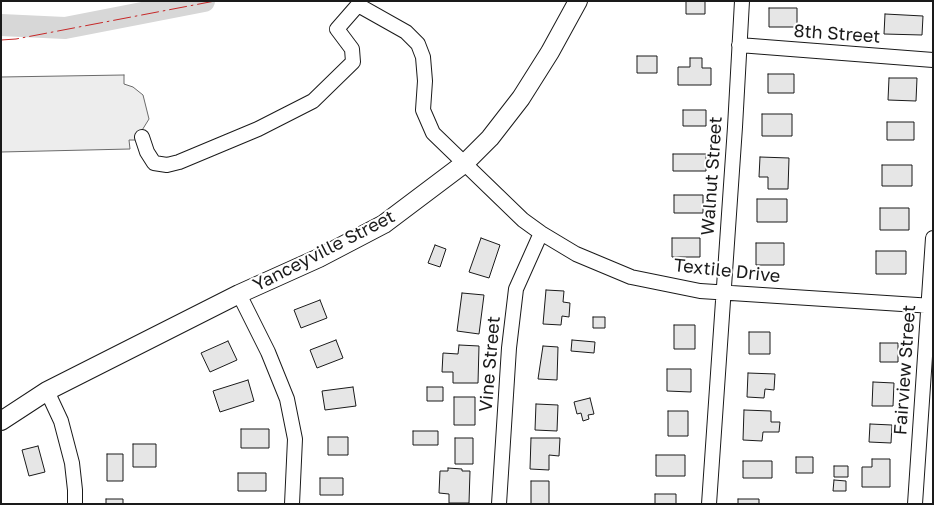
<!DOCTYPE html>
<html>
<head>
<meta charset="utf-8">
<style>
	body { margin:0 }
	#map { position:relative; width:934px; height:505px; overflow:hidden; background:#fff; font-family:"Golos Text",sans-serif }
	canvas { display:block }
	.frame { position:absolute; inset:0; border:2px solid #1a1a1a; pointer-events:none }
</style>
</head>
<body>
<div id="map">
<canvas width="934" height="505"></canvas>
<div class="frame"></div>
</div>
<script>
const g = document.querySelector('canvas').getContext('2d');
g.lineJoin = 'round';
function fill(path, color) {
  g.fillStyle = color;
  g.fill(path, 'evenodd');
}
function shape(rows) {
  const path = new Path2D();
  for (const r of rows) {
    path.moveTo(r[0], r[1]);
    for (let i = 2; i < r.length; i += 2) path.lineTo(r[i], r[i + 1]);
  }
  return path;
}
function strokePath(path, color, width, dash) {
  g.strokeStyle = color;
  g.lineWidth = width;
  g.lineCap = dash ? 'butt' : 'round';
  g.setLineDash(dash || []);
  g.stroke(path);
}
function write(font, color, halo, rows, align = 'center') {
  g.font = font + ' "Golos Text",sans-serif';
  g.lineWidth = 4;
  g.setLineDash([]);
  g.textBaseline = 'middle';
  g.strokeStyle = halo;
  g.fillStyle = color;
  for (const [text, x, y, turn = 0] of rows) {
    g.save();
    g.translate(x, y);
    g.rotate((+turn || 0) * Math.PI / 180);
    g.textAlign = isNaN(turn) ? turn : align;
    if (halo) g.strokeText(text, 0, 0);
    g.fillText(text, 0, 0);
    g.restore();
  }
}
const built = shape([
	[124,75,124,84,133,87,143,95,149,119,136,140,129,140,130,149,1,152,1,77,124,75]
]);
fill(built, '#ededed');
strokePath(built, '#6a6a6a', 1);
strokePath(shape([
	[1,25,65,28,204,1]
]), '#d7d7d7', 22);
const building = shape([
	[686,1,705,1,705,14,686,14,686,1],
	[769,8,797,8,797,27,769,27,769,8],
	[885,14,923,16,922,35,884,34,885,14],
	[637,56,657,56,657,73,637,73,637,56],
	[690,58,702,58,702,68,711,68,711,85,678,85,678,67,690,67,690,58],
	[768,74,794,74,794,93,768,93,768,74],
	[889,78,917,78,916,101,888,100,889,78],
	[683,110,706,110,706,126,683,126,683,110],
	[762,114,792,114,792,136,762,136,762,114],
	[887,122,914,122,914,140,887,140,887,122],
	[673,154,706,154,706,171,673,171,673,154],
	[760,157,789,158,788,189,768,189,768,177,759,177,760,157],
	[882,165,912,165,912,186,882,186,882,165],
	[674,195,703,195,703,213,674,213,674,195],
	[757,199,787,199,787,222,757,222,757,199],
	[880,208,909,208,909,230,880,230,880,208],
	[481,238,500,245,489,278,469,272,481,238],
	[672,238,700,238,700,257,672,257,672,238],
	[756,243,784,243,784,265,756,265,756,243],
	[435,245,446,249,440,267,428,263,435,245],
	[876,251,906,251,906,274,876,274,876,251],
	[546,290,564,291,563,302,570,303,569,317,562,316,561,325,543,324,546,290],
	[462,293,484,295,479,334,457,331,462,293],
	[320,300,327,318,301,328,294,310,320,300],
	[593,317,605,317,605,328,593,328,593,317],
	[674,325,695,325,695,349,674,349,674,325],
	[749,332,770,332,770,354,749,354,749,332],
	[336,340,343,358,317,368,310,350,336,340],
	[572,340,595,342,594,353,571,351,572,340],
	[228,341,237,360,210,372,201,353,228,341],
	[880,343,898,343,898,362,880,362,880,343],
	[459,345,479,346,478,383,453,383,453,372,442,372,443,353,458,354,459,345],
	[543,346,558,347,557,380,538,379,543,346],
	[667,369,691,369,691,392,667,391,667,369],
	[748,373,775,374,774,390,765,389,764,398,747,397,748,373],
	[248,380,254,401,220,412,213,391,248,380],
	[873,382,894,383,893,406,872,406,873,382],
	[353,387,356,406,325,410,322,391,353,387],
	[427,387,443,387,443,401,427,401,427,387],
	[454,397,475,397,475,425,454,425,454,397],
	[590,398,594,414,588,415,589,419,583,421,581,413,577,414,574,402,590,398],
	[536,404,558,405,557,431,535,430,536,404],
	[744,410,771,411,771,422,780,422,779,432,763,432,762,441,743,440,744,410],
	[668,411,688,411,688,436,668,436,668,411],
	[870,424,892,425,891,443,869,442,870,424],
	[241,429,269,429,269,448,241,448,241,429],
	[413,431,438,431,438,445,413,445,413,431],
	[328,437,348,437,348,455,328,455,328,437],
	[455,438,473,438,473,464,455,464,455,438],
	[531,438,560,438,559,456,549,455,549,470,530,469,531,438],
	[133,444,156,444,156,467,133,467,133,444],
	[38,446,45,472,29,476,22,450,38,446],
	[107,454,123,454,123,481,107,481,107,454],
	[656,455,685,455,685,476,656,476,656,455],
	[796,457,813,457,813,473,796,473,796,457],
	[872,459,890,459,890,487,862,487,862,467,872,467,872,459],
	[743,461,772,461,772,478,743,478,743,461],
	[834,466,848,466,848,477,834,477,834,466],
	[448,468,462,469,462,471,470,471,469,503,449,503,449,494,439,493,440,471,448,471,448,468],
	[238,473,266,473,266,491,238,491,238,473],
	[320,478,343,478,343,495,320,495,320,478],
	[834,480,846,481,846,491,833,491,834,480],
	[531,481,549,481,549,504,531,504,531,481],
	[655,494,676,494,676,504,655,504,655,494],
	[106,499,123,499,123,504,106,504,106,499],
	[738,499,759,499,759,504,738,504,738,499]
]);
fill(building, '#e6e6e6');
strokePath(building, '#1a1a1a', 1);
const minor = shape([
	[739,45,933,60],
	[142,137,147,152,154,163,167,165,179,162,258,129,313,101,353,62,352,49,337,29,358,5,406,32,418,44,423,57,425,81,423,110,433,133,523,220,541,233,576,254,631,277,700,291,933,306],
	[239,294,268,352,287,399,295,439,292,504],
	[47,391,61,421,72,463,75,490,75,504],
	[499,504,509,348,516,289,541,233],
	[709,504,735,127,742,1],
	[915,504,933,238]
]);
const major = shape([
	[1,421,47,391,239,294,319,258,384,224,465,163,490,138,521,98,550,52,578,1]
]);
strokePath(minor, '#1a1a1a', 16);
strokePath(major, '#1a1a1a', 20);
strokePath(minor, '#fff', 14);
strokePath(major, '#fff', 18);
strokePath(shape([
	[1,40,16,39,215,1]
]), '#c62828', 1, [18, 4, 2.5, 4]);
write('18px', '#1a1a1a', '#fff', [
	["8th Street",837,34,4],
	["Walnut Street",712,176,-86],
	["Yanceyville Street",324,251,-27],
	["Textile Drive",727,271,6],
	["Vine Street",490,364,-85],
	["Fairview Street",905,370,-86]
]);
</script>
</body>
</html>
